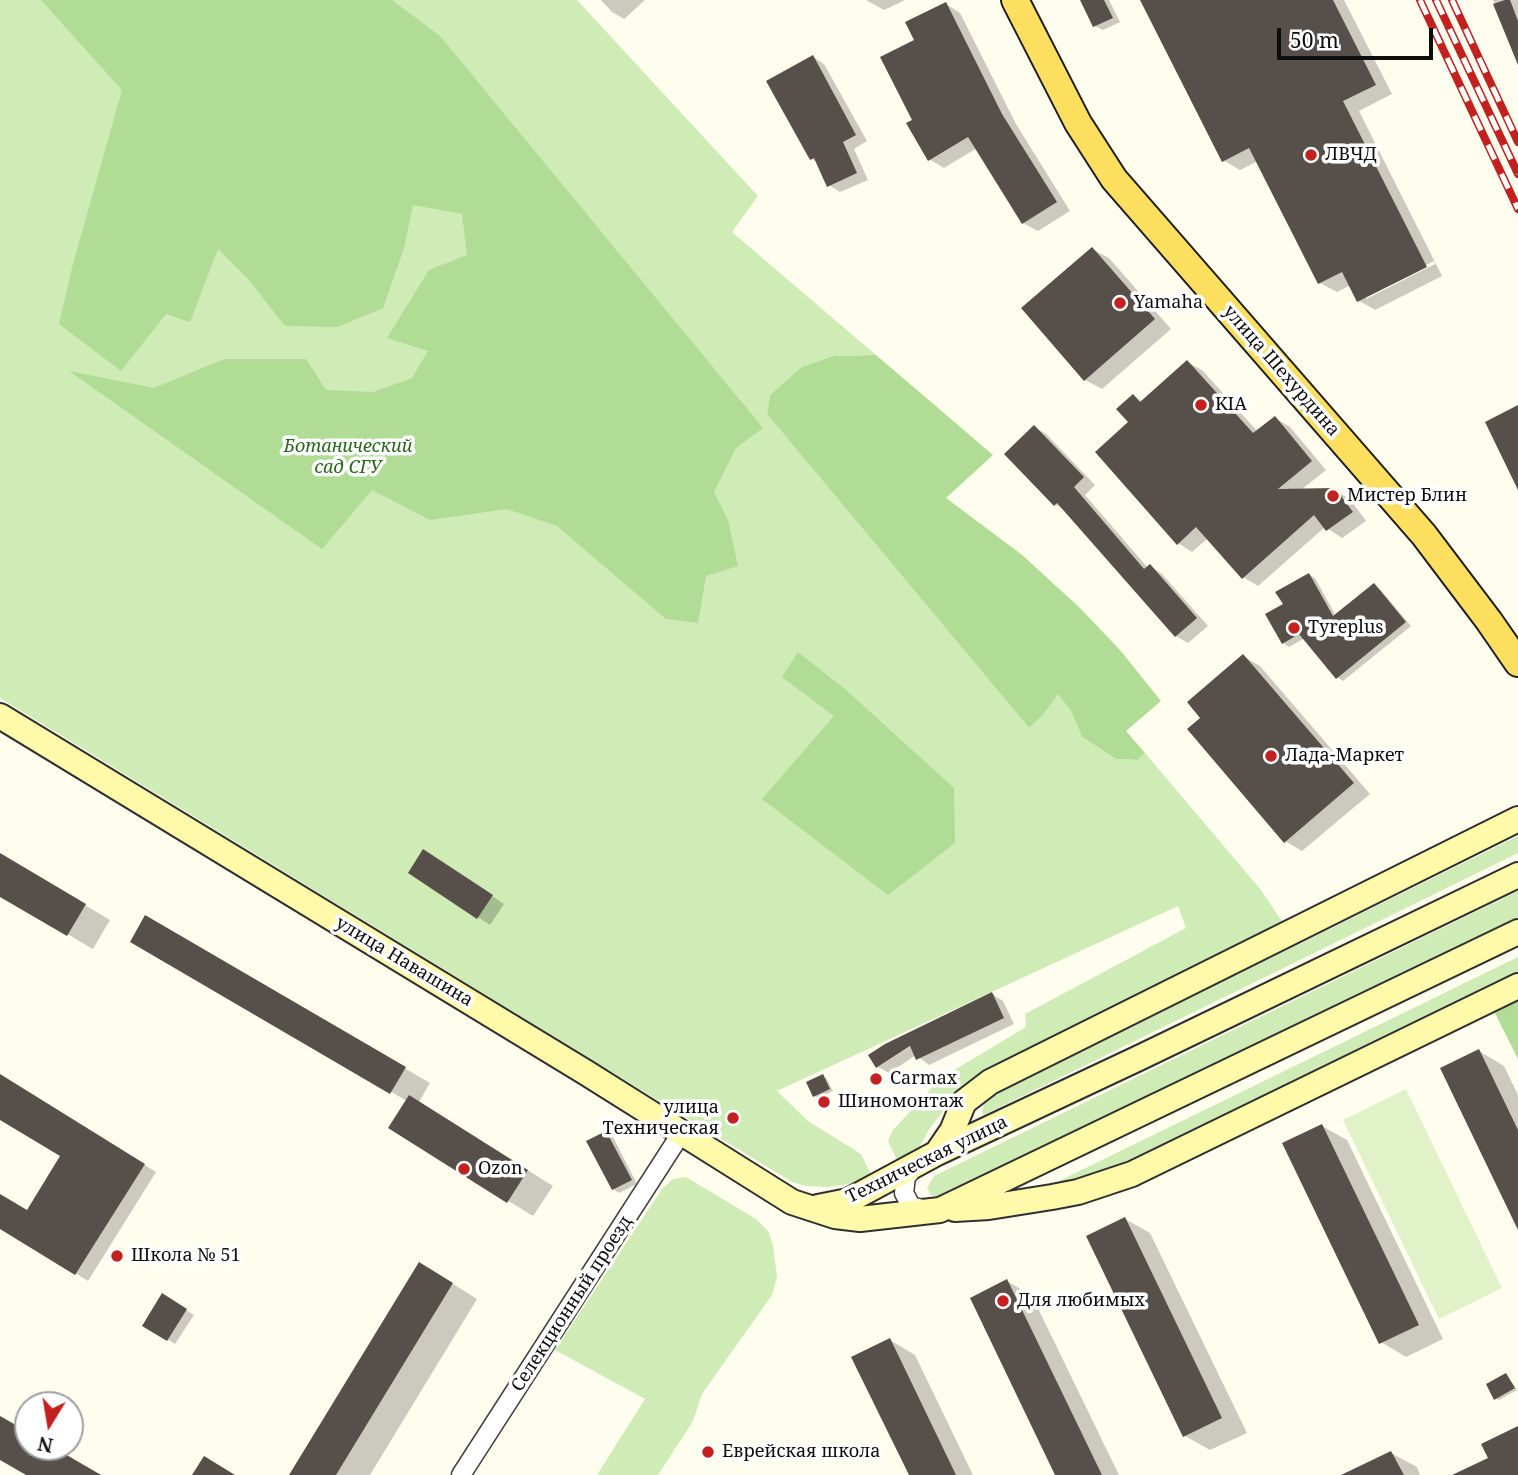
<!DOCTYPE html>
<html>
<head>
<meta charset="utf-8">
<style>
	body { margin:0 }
	#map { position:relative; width:1518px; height:1475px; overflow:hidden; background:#fffdee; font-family:"Noto Serif",serif }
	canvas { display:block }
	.north { position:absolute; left:14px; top:1391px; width:70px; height:70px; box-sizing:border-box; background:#fff; border:2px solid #9e9e9e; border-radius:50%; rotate:191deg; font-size:19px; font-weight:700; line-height:28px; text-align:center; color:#0d0d0d }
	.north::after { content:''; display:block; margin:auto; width:24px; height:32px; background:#c32120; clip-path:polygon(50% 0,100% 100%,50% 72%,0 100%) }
	.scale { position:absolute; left:1277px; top:28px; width:156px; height:32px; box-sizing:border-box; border:4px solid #0d0d0d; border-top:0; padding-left:9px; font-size:21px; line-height:24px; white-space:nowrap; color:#0d0d0d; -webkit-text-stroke:5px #fff; paint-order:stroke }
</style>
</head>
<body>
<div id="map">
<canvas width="1518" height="1475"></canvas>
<div class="north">N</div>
<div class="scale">50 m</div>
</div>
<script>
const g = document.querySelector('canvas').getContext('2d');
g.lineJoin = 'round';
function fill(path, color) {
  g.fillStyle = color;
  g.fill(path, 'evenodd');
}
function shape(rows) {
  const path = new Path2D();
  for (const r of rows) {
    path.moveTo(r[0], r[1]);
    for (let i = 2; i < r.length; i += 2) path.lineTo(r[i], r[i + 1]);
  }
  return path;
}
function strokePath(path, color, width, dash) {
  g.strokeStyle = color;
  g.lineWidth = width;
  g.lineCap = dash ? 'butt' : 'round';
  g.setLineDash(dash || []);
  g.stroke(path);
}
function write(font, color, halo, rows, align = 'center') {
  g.font = font + ' "Noto Serif",serif';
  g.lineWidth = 7;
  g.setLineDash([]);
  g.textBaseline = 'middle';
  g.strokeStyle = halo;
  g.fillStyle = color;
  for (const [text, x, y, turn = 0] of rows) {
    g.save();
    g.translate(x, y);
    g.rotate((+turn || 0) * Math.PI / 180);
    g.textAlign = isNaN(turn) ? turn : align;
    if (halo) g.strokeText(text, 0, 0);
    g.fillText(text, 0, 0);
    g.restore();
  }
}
fill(shape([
	[0,0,577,0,758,196,732,232,876,355,834,356,770,395,767,414,1029,728,1043,715,1058,693,1071,711,1082,737,1116,759,1138,760,1145,753,1261,890,1285,926,957,1092,928,1131,916,1154,899,1164,888,1141,893,1130,941,1078,1026,1027,1025,1014,1186,928,1178,906,777,1091,808,1121,861,1154,872,1177,849,1184,828,1187,806,1186,792,1182,0,698],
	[1518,836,1518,853,984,1115,982,1112,984,1104,1001,1091],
	[1518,891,1518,917,940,1197,931,1195,927,1188,934,1176],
	[1518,957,1518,977,1130,1166,1067,1185,1059,1181],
	[686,1177,756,1219,768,1231,773,1245,777,1277,772,1295,702,1394,693,1421,658,1475,597,1475,645,1399,555,1350,662,1189,673,1179]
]), '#cfebb6');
fill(shape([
	[41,0,392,0,440,36,763,428,736,448,714,492,728,520,738,566,706,576,698,623,666,619,557,526,507,509,430,520,372,490,322,549,69,371,154,388,224,359,306,359,326,390,373,392,412,378,428,351,387,338,429,270,467,255,462,214,413,205,404,248,383,308,338,327,285,326,249,280,218,249,190,322,166,314,121,371,59,324,73,264,122,90],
	[876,355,993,455,946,498,1021,554,1079,607,1120,650,1161,701,1126,731,1145,753,1138,760,1116,759,1082,737,1071,711,1058,694,1043,715,1029,728,767,414,770,395,802,367,834,356],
	[798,652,846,690,954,788,955,843,888,895,762,799,834,716,782,677],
	[1518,996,1518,1059,1494,1011]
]), '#b1dc95');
fill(shape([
	[1406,1089,1502,1288,1439,1319,1343,1120]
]), '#e1f2c8');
fill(shape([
	[601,0,645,0,624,19,612,12],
	[866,0,905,0,884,10],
	[1082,0,1109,0,1120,22,1103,30,1095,26],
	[1142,0,1344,0,1392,94,1359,111,1442,276,1375,310,1358,300,1351,285,1337,292,1320,283,1258,161,1240,170,1223,160],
	[1434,261,1435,264,1366,299,1366,295],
	[1493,0,1518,0,1518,57,1515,55],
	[946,4,960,13,1016,124,1070,211,1038,231,1023,223,977,148,944,168,929,159,914,121,916,40],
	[813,57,824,64,867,141,854,149,868,180,840,192,829,185,819,163,812,159],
	[1092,249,1109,258,1171,329,1102,389,1085,380],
	[1187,362,1202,370,1258,432,1275,418,1290,427,1326,470,1301,490,1334,490,1350,499,1366,521,1342,538,1325,527,1258,586,1243,577,1208,538,1192,552,1178,543,1131,423,1134,396,1143,402],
	[1034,427,1046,434,1095,485,1085,495,1148,568,1150,566,1162,574,1208,626,1188,643,1176,636,1066,511,1055,504],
	[1309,575,1315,578,1336,616,1374,585,1380,589,1411,626,1343,681,1337,677,1305,638,1289,647,1283,643,1285,605],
	[1243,656,1260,666,1370,794,1302,851,1285,841,1203,718],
	[0,855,110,920,93,949,0,895],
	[436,858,504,904,490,925,410,872],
	[146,918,430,1083,419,1102,553,1186,533,1216,390,1128,407,1101,132,942],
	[992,994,1003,1001,1014,1024,929,1065,916,1055,889,1073,878,1067],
	[1479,1051,1504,1066,1518,1095,1518,1226],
	[0,1075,156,1172,88,1281,0,1227,0,1195,28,1212,62,1155,0,1118],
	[823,1076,826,1078,833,1091,818,1098,815,1096],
	[1322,1126,1347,1140,1443,1339,1406,1357,1381,1342],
	[606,1133,613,1137,637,1184,619,1193,613,1189],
	[1125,1219,1150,1233,1247,1433,1210,1450,1185,1436],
	[445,1279,477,1299,370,1475,291,1475],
	[1007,1281,1032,1296,1119,1475,1057,1475],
	[163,1296,194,1315,175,1344,145,1325],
	[890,1340,915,1355,973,1475,910,1475],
	[1506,1375,1517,1390,1499,1400,1496,1398],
	[1391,1453,1417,1467,1420,1475,1348,1475]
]), '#0003');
fill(shape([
	[1080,0,1104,0,1113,18,1093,27],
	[1140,0,1333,0,1376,85,1343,101,1427,267,1357,302,1342,272,1318,284,1249,148,1222,162],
	[1505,0,1510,0,1518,21,1518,65,1493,4],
	[946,2,1002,114,1057,202,1022,224,968,137,928,161,906,123,912,120,880,57,914,40,905,22],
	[813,55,856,135,843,142,857,173,827,187,814,158,810,160,766,81],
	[1092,247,1155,319,1084,381,1021,308],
	[1187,360,1253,433,1275,416,1312,461,1278,489,1335,488,1353,512,1326,531,1314,515,1242,579,1196,527,1177,545,1095,452,1128,422,1116,409,1133,394,1140,402],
	[1518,405,1518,490,1485,422],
	[1034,425,1084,477,1074,487,1144,569,1150,564,1197,618,1175,637,1057,503,1054,506,1004,454],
	[1309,573,1333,616,1374,583,1406,622,1336,679,1299,634,1282,644,1265,614,1283,604,1275,592],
	[1243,654,1354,783,1284,843,1187,729,1200,718,1187,702],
	[423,849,493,895,477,919,408,873],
	[0,853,86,904,67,936,0,897],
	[145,915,406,1067,390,1094,130,942],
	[992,992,1004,1018,916,1060,910,1046,876,1068,868,1055,885,1044],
	[1479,1049,1518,1130,1518,1230,1440,1068],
	[0,1074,145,1164,75,1275,0,1229,0,1194,27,1210,60,1156,0,1120],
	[823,1074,830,1089,813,1097,806,1082],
	[409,1095,528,1170,507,1203,388,1128],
	[1322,1124,1419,1325,1379,1344,1282,1143],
	[606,1131,632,1180,612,1190,586,1141],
	[1125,1217,1222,1418,1183,1437,1086,1236],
	[419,1262,453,1283,336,1475,289,1475],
	[1007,1279,1102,1475,1055,1475,970,1298],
	[162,1293,187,1309,167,1341,142,1326],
	[890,1338,956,1475,909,1475,851,1357],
	[1506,1373,1515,1388,1494,1400,1486,1384],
	[0,1416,28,1432,28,1447,53,1447,101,1475,26,1475,0,1460],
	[1518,1426,1518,1475,1452,1475,1488,1458,1481,1444],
	[1391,1451,1404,1475,1341,1475],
	[204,1456,235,1475,192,1475]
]), '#574f49');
const street = shape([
	[917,1164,906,1177,904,1193,911,1206,929,1211],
	[461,1475,682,1132]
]);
const secondary = shape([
	[0,716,585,1072,792,1202,835,1216,860,1219,940,1210,1518,932],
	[937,1153,952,1131,964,1102,990,1082,1518,819],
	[818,1207,848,1201,937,1153,1141,1057,1518,875],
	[955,1209,989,1207,1052,1197,1078,1192,1132,1174,1518,986]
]);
const primary = shape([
	[1015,0,1078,123,1114,179,1424,535,1489,621,1518,663]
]);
strokePath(street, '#404040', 21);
strokePath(secondary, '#2f2f2f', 28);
strokePath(primary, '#1e1e1e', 30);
strokePath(street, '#fff', 18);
strokePath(secondary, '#fffaa9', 24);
strokePath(primary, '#fddf60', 26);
const rail = shape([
	[1420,0,1518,209],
	[1436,0,1518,174],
	[1452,0,1518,142]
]);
strokePath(rail, '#c32120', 8);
strokePath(rail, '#fff', 5, [16]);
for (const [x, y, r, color] of [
	[1311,155,7,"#c32120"],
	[1120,303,7,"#c32120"],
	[1201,405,7,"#c32120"],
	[1333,496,7,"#c32120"],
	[1294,628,7,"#c32120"],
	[1271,756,7,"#c32120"],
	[876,1079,7,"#c32120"],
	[824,1102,7,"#c32120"],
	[733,1118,7,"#c32120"],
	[464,1169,7,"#c32120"],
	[117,1256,7,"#c32120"],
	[1003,1301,7,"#c32120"],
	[708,1452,7,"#c32120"]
]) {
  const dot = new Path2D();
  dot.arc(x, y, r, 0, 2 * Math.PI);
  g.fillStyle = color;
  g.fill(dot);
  strokePath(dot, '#fff', 2.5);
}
write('18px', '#0d0d0d', '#fff', [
	["ЛВЧД",1325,155],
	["Yamaha",1134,303],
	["KIA",1215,405],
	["Мистер Блин",1347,496],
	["Tyreplus",1308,628],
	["Лада-Маркет",1285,756],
	["Carmax",890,1079],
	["Шиномонтаж",838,1102],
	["улица",719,1108,"right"],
	["Техническая",719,1129,"right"],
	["Ozon",478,1169],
	["Школа № 51",131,1256],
	["Для любимых",1017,1301],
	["Еврейская школа",722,1452]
], 'left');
write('18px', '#0d0d0d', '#fff', [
	["улица Шехурдина",1281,371,49],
	["улица Навашина",404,962,31],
	["Техническая улица",927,1160,-26],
	["Селекционный проезд",572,1304,-57]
]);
write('italic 18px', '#27681b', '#fff', [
	["Ботанический",348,447],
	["сад СГУ",348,468]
]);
</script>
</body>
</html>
